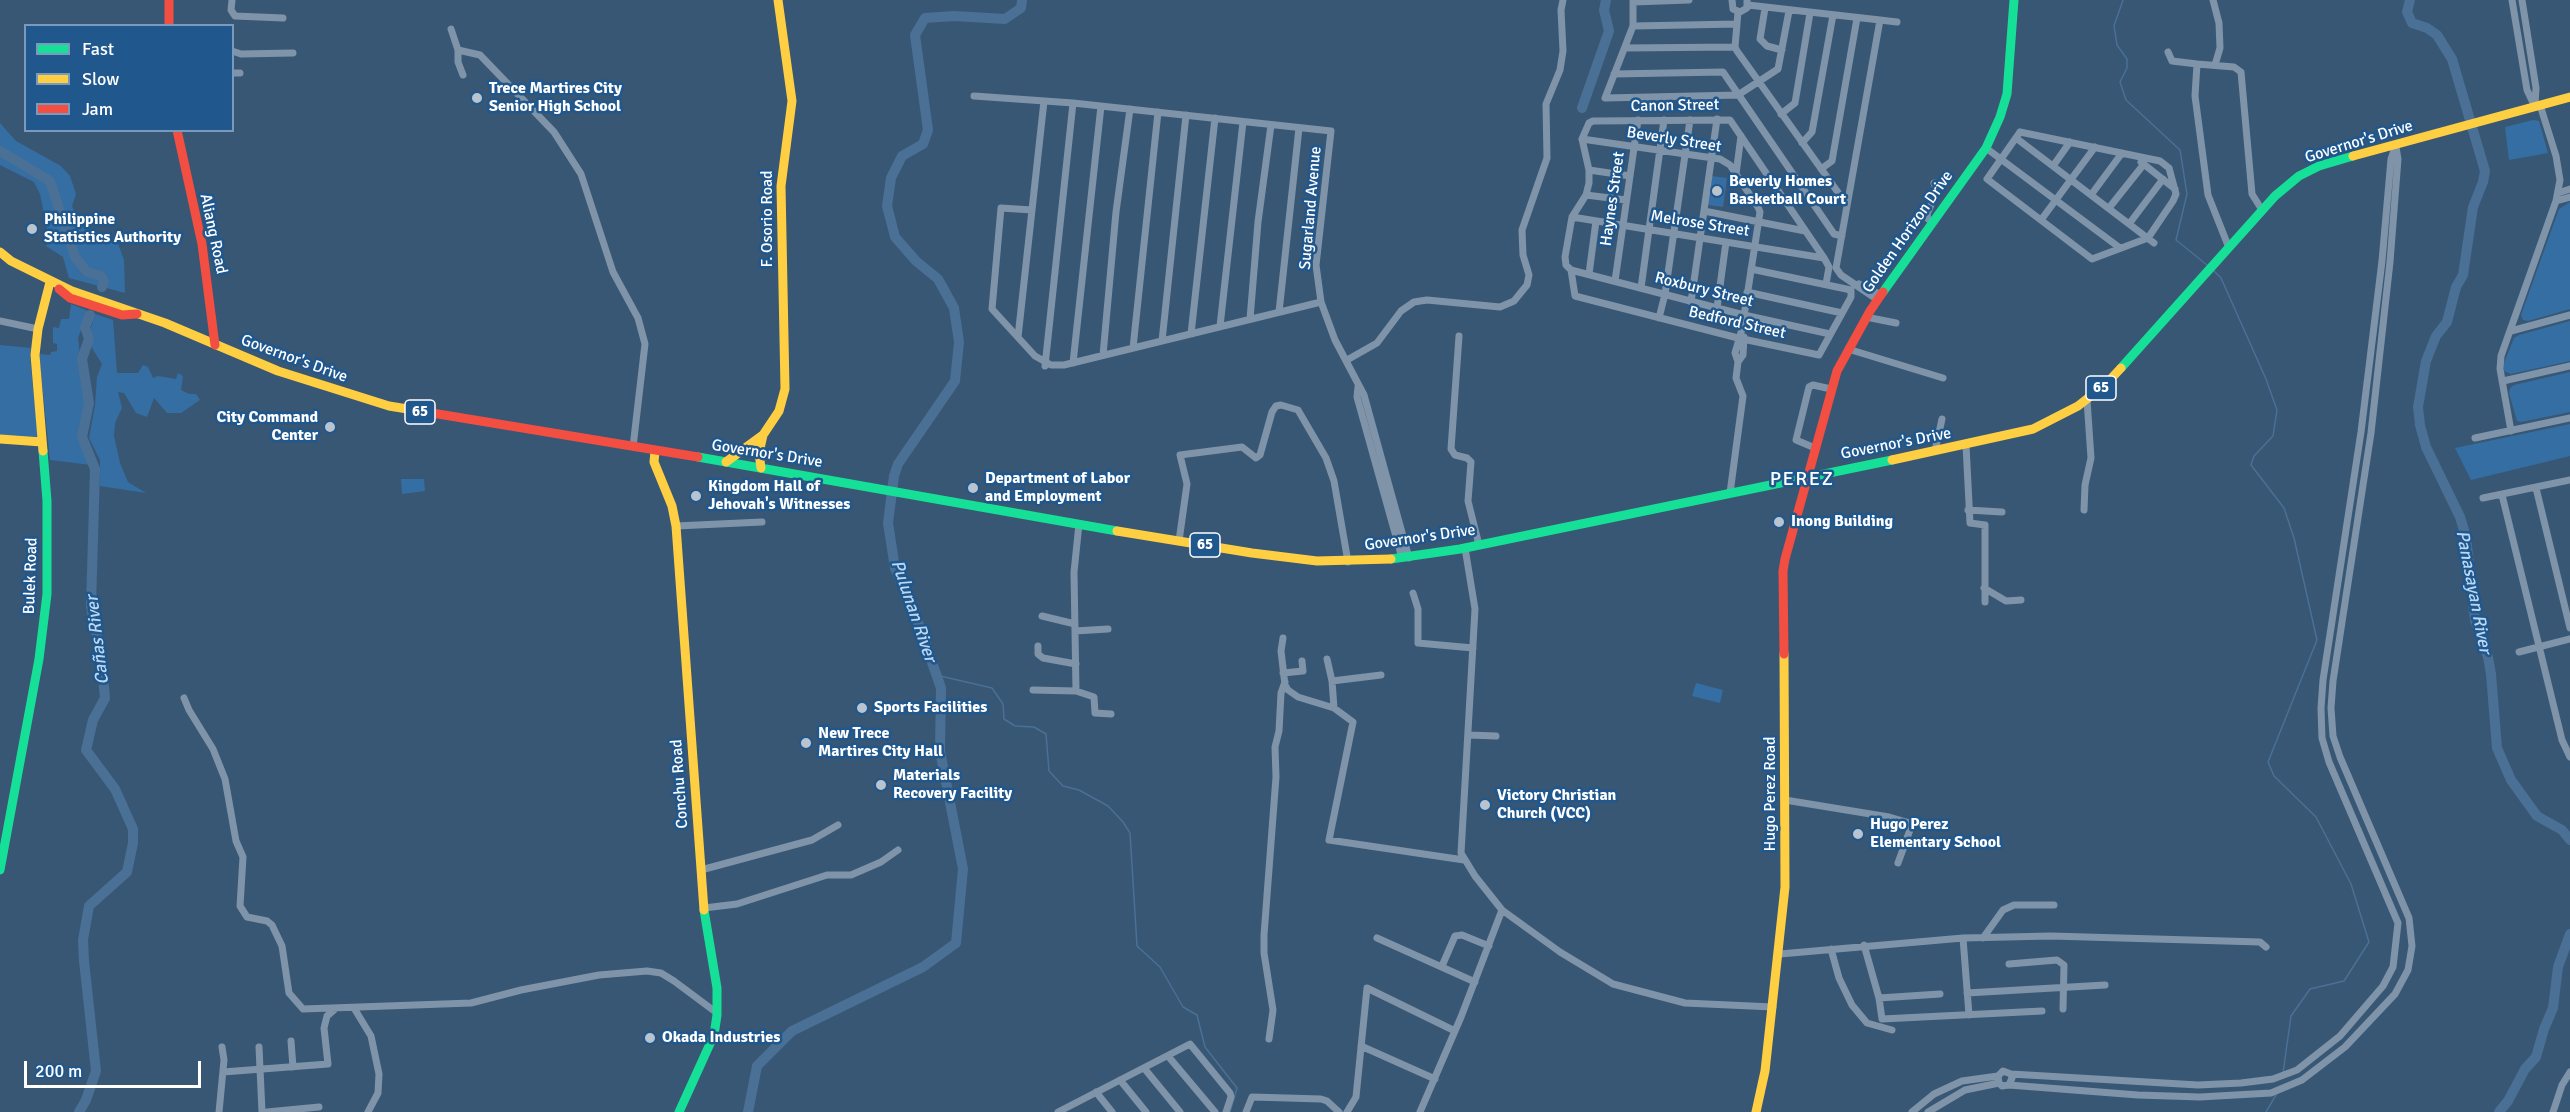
<!DOCTYPE html>
<html>
<head>
<meta charset="utf-8">
<style>
	body { margin:0 }
	#map { position:relative; width:2570px; height:1112px; overflow:hidden; background:#385774; font-family:Signika,sans-serif }
	canvas { display:block }
	.legend { position:absolute; left:24px; top:24px; width:210px; height:108px; box-sizing:border-box; background:#20578d; border:2px solid #799abb; margin:0; padding:8px 10px; list-style:none; font-size:18px; color:#fff }
	.legend li { display:flex; align-items:center; gap:12px; height:30px }
	.legend b { width:30px; border:2px solid #799abb }
	.scale { position:absolute; left:24px; top:1061px; width:177px; height:27px; box-sizing:border-box; border:3px solid #fff; border-top:0; padding-left:8px; font-size:18px; line-height:21px; white-space:nowrap; color:#fff; -webkit-text-stroke:4px #20578d; paint-order:stroke }
</style>
</head>
<body>
<div id="map">
<canvas width="2570" height="1112"></canvas>
<ul class="legend">
<li><b style="height:8px;background:#16e098"></b>Fast</li>
<li><b style="height:8px;background:#ffcf43"></b>Slow</li>
<li><b style="height:8px;background:#f24e42"></b>Jam</li>
</ul>
<div class="scale">200 m</div>
</div>
<script>
const g = document.querySelector('canvas').getContext('2d');
g.lineJoin = 'round';
function fill(path, color) {
  g.fillStyle = color;
  g.fill(path, 'evenodd');
}
function shape(rows) {
  const path = new Path2D();
  for (const r of rows) {
    path.moveTo(r[0], r[1]);
    for (let i = 2; i < r.length; i += 2) path.lineTo(r[i], r[i + 1]);
  }
  return path;
}
function strokePath(path, color, width, dash) {
  g.strokeStyle = color;
  g.lineWidth = width;
  g.lineCap = dash ? 'butt' : 'round';
  g.setLineDash(dash || []);
  g.stroke(path);
}
function write(font, color, halo, rows, align = 'center') {
  g.font = font + ' Signika,sans-serif';
  g.lineWidth = 5;
  g.setLineDash([]);
  g.textBaseline = 'middle';
  g.strokeStyle = halo;
  g.fillStyle = color;
  for (const [text, x, y, turn = 0] of rows) {
    g.save();
    g.translate(x, y);
    g.rotate((+turn || 0) * Math.PI / 180);
    g.textAlign = isNaN(turn) ? turn : align;
    if (halo) g.strokeText(text, 0, 0);
    g.fillText(text, 0, 0);
    g.restore();
  }
}
fill(shape([
	[2533,120,2539,121,2548,153,2509,160,2505,127],
	[0,123,16,141,61,166,70,176,76,194,72,206,79,221,95,234,117,241,124,260,125,293,69,278,63,257,46,246,49,238,40,194,34,182,0,165],
	[1712,176,1727,178,1723,207,1708,205],
	[2570,202,2570,309,2528,321,2523,320,2521,315,2559,209],
	[71,304,88,311,78,338,86,404,80,433,80,444,91,465,50,460,39,354,50,355,51,352,57,351,57,344,53,343,53,327,59,328,61,319,69,319],
	[95,314,113,320,117,373,138,373,143,365,148,367,153,378,158,376,176,379,178,373,183,376,181,390,189,394,196,394,200,400,181,413,167,413,154,398,147,417,136,413,124,393,118,392,122,408,115,423,114,436,120,463,128,482,146,493,100,486,100,460,89,438,95,406,97,377,102,364,92,348,91,328],
	[2570,321,2570,361,2511,374,2504,371,2504,363,2514,338,2519,335],
	[0,345,31,348,30,357,38,438,0,436],
	[2570,372,2570,412,2521,422,2517,421,2509,393,2510,388,2514,385],
	[2570,424,2570,456,2471,480,2455,448],
	[401,479,424,479,425,491,402,494],
	[1696,683,1723,690,1720,703,1692,696]
]), '#356ea3');
strokePath(shape([
	[2123,0,2114,26,2117,45,2127,59,2127,68,2120,82,2126,100,2180,150,2187,194,2176,240,2207,265],
	[2213,270,2221,278,2266,379,2277,410,2273,436,2254,456,2251,465,2284,508,2294,538,2317,640,2268,762,2274,776,2316,817,2351,884,2369,942,2344,981,2310,989,2291,1016,2283,1073],
	[936,675,992,688,1003,704,1004,719,1015,726,1034,727,1046,734,1049,771,1063,786,1079,790,1108,806,1123,822,1130,833,1137,946,1160,967,1183,1007,1197,1015,1205,1047,1237,1088,1230,1112],
	[2266,1112,2276,1095]
]), '#4a7095', 1.5);
strokePath(shape([
	[2410,0,2407,12,2412,23,2427,28,2437,35,2452,59,2485,171,2483,182,2473,207,2463,275,2456,287,2447,322,2436,336,2426,361,2418,407,2420,425,2426,447,2460,517,2466,537,2475,620,2488,657,2491,674,2497,748,2511,780,2537,816,2562,830,2570,840],
	[1582,108,1609,31,1604,10,1606,0],
	[0,151,50,181,75,257,87,272,101,276,104,282,102,287],
	[79,1112,86,1100,96,1071,84,961,83,940,89,906,127,872,133,843,133,829,115,789,86,750,93,720,105,698,101,656,91,607,95,469,82,437,89,403,82,359,89,339,85,327,90,315],
	[748,1112,757,1066,792,1031,923,967,956,943,963,869,940,751,941,688,914,611,895,568,888,523,894,476,898,464,955,381,959,342,954,308,938,279,916,261,895,237,887,206,891,178,902,156,923,144,928,130,915,35,925,18,954,16,1005,19,1021,8,1022,0],
	[2499,1112,2508,1101,2525,1069,2536,1057,2544,1029,2553,1008,2558,967,2570,934]
]), '#4a7095', 10);
strokePath(shape([
	[232,0,231,10,235,16,283,18],
	[1633,0,1633,26,1605,98,1738,95,1778,69,1789,11],
	[1732,0,1733,9,1740,12,1747,8,1747,0],
	[2213,0,2219,23,2220,48,2215,65],
	[2512,0,2527,90,2535,107],
	[2522,0,2536,88,2535,104],
	[1633,2,1689,0],
	[1748,5,1880,20,1836,268,1841,275,1878,300],
	[1765,8,1760,39,1767,46,1782,50],
	[1738,12,1735,47,1737,51,1847,205],
	[1880,20,1897,22],
	[1633,26,1737,24],
	[451,29,458,50,480,55,554,132,581,174,613,272,638,318,645,344,633,447],
	[1625,48,1735,47],
	[458,50,458,62,463,75],
	[232,51,241,54,293,53],
	[2168,52,2172,61,2197,64],
	[232,73,240,73],
	[1614,74,1723,72,1834,234,1842,236],
	[974,96,1073,103,1331,131,1316,265,1321,302,1335,340,1364,395,1409,558],
	[1781,114,1795,103,1810,13],
	[2020,132,2160,161,2169,168,2176,194,2173,201,2148,238,2092,259,1987,179,2020,132],
	[2016,138,2154,243],
	[1582,139,1589,170,1589,183,1586,195,1572,217,1565,257,1566,265,1571,270,1575,296,1738,338,1819,355,1851,297,1851,290,1751,269],
	[1582,139,1720,159,1730,165,1758,207,1760,212,1742,329,1735,353,1738,362],
	[1582,139,1589,123,1593,121,1730,120,1824,258,1829,267,1826,284],
	[1802,143,1812,132,1833,15],
	[1986,148,2120,248],
	[2141,162,2175,189],
	[2053,166,2070,142],
	[1821,169,1832,161,1857,18],
	[1589,170,1630,176],
	[1736,174,1741,136],
	[2558,193,2570,189],
	[1586,195,1626,200],
	[2091,195,2122,153],
	[2556,201,2570,197],
	[2109,208,2144,164],
	[1032,210,1001,208,992,309,1035,356,1051,365,1064,365,1321,302],
	[1704,211,1805,231],
	[1572,217,1824,258],
	[2041,220,2095,147],
	[1933,222,1928,219,1927,214,1937,191,1934,183],
	[2129,224,2163,179],
	[2229,248,2208,195,2195,96,2197,64,2234,67,2241,72,2252,194,2262,210],
	[1571,270,1744,315,1830,334],
	[1589,274,1596,221],
	[1615,281,1638,120],
	[1859,284,1881,295],
	[1641,288,1664,120],
	[1747,292,1842,313],
	[1691,302,1717,119],
	[1717,308,1726,242],
	[1279,312,1299,128],
	[1866,317,1896,323],
	[1659,318,1665,294,1690,120],
	[1250,319,1258,222,1271,125],
	[0,321,38,329],
	[1220,326,1243,122],
	[2511,331,2570,315],
	[1191,334,1215,118],
	[1459,336,1451,449,1455,455,1467,458,1471,462,1468,501,1479,545],
	[1018,337,1044,101],
	[1162,341,1186,115],
	[1133,348,1158,112],
	[1848,349,1943,378],
	[1103,355,1116,212,1130,109],
	[1347,360,1377,343,1401,311,1414,302,1427,300,1500,307,1514,301,1527,285,1529,275,1523,255,1522,230,1547,158,1546,104,1560,70,1563,51,1561,10,1563,0],
	[1073,363,1101,106],
	[1045,366,1073,103],
	[2503,381,2570,366],
	[1358,387,1357,397,1402,558],
	[2511,431,2500,369,2501,356,2556,201,2560,180,2556,156,2540,105],
	[2475,438,2570,418],
	[1966,445,1970,523,1985,525,1985,602],
	[1815,448,1796,440,1809,387,1813,385,1831,389],
	[1935,451,1942,419],
	[2536,488,2570,628],
	[1730,493,1743,396,1736,378,1738,362,1743,355,1744,337],
	[2502,495,2562,740,2570,757],
	[2483,498,2570,480],
	[1968,510,2002,512],
	[2084,510,2085,485,2091,458,2087,400],
	[1079,524,1074,572,1076,691,1094,697,1095,713,1111,714],
	[676,526,762,522],
	[1179,541,1187,484,1180,455,1242,447,1256,458,1260,455,1272,412,1276,406,1281,405,1298,410,1326,458,1334,481,1348,562],
	[1465,548,1475,609,1461,853,1475,876,1502,910,1560,952,1613,984,1685,1003,1773,1007],
	[1984,588,2006,601,2021,600],
	[1413,593,1418,609,1418,643,1473,648],
	[1042,616,1075,624],
	[1075,631,1108,629],
	[1283,638,1281,651,1285,685,1288,690,1298,697,1334,708,1353,722,1329,840,1464,860],
	[1038,646,1038,654,1043,658,1076,664],
	[2519,652,2570,639],
	[1327,659,1332,681],
	[1283,673,1303,671,1302,661],
	[1033,690,1076,691],
	[184,698,189,710,213,749,225,779,236,841,243,857,240,906,247,917,267,921,272,925,282,946,289,993,303,1009,471,1003,521,990,599,975,647,971,661,973,674,981,717,1013],
	[1334,708,1332,681,1381,675],
	[1469,735,1496,736],
	[1785,800,1889,817,1910,823,1911,827,1898,863],
	[701,870,812,840,838,825],
	[704,908,737,904,827,875,851,875,881,862,898,850],
	[1377,938,1475,982],
	[1963,938,1969,1015],
	[1983,938,2003,910,2014,905,2054,905],
	[1864,945,1879,998,1882,1019,2042,1011],
	[1831,949,1839,978,1852,1005,1867,1023,1892,1030],
	[1780,954,1963,938,2051,936,2260,942,2266,947],
	[2009,964,2057,960,2064,965,2063,1009],
	[1442,966,1455,936,1462,935,1489,946],
	[1967,993,2105,985],
	[1879,998,1940,994],
	[354,1008,371,1036,379,1074,378,1093,368,1112],
	[1269,1039,1273,1010,1264,953,1264,935,1276,777,1275,747,1279,731,1281,693,1285,682],
	[291,1041,293,1067],
	[1361,1046,1435,1079],
	[259,1047,262,1112],
	[1168,1056,1215,1112],
	[1144,1068,1180,1112],
	[223,1072,328,1064,324,1028,327,1016,335,1009],
	[2011,1074,2012,1078,2009,1085,2002,1086,1999,1083,1998,1076,2003,1071,2011,1074,2198,1085,2241,1083,2273,1079,2297,1070,2340,1036,2383,986,2393,967,2398,923,2329,762,2322,738,2321,708,2323,680,2361,432,2382,261,2391,159,2396,145],
	[1120,1080,1146,1112],
	[2009,1085,2138,1095,2200,1097,2271,1093,2302,1080,2345,1047,2395,994,2408,970,2412,946,2409,918,2340,757,2333,736,2331,708,2333,681,2371,433,2390,262,2398,159,2396,147],
	[1096,1092,1112,1112],
	[219,1112,224,1060,222,1047],
	[267,1112,319,1107],
	[1058,1112,1190,1044,1230,1093,1231,1097,1226,1112],
	[1246,1112,1252,1097,1321,1099,1327,1101,1339,1112],
	[1347,1112,1356,1097,1367,988,1455,1031],
	[1420,1112,1461,1017,1502,910],
	[1912,1112,1934,1094,1962,1081,1998,1076],
	[1928,1112,1965,1090,1999,1083],
	[2553,1112,2562,1085,2570,1072]
]), '#7f94a8', 7);
strokePath(shape([
	[1883,292,1986,148,2000,117,2007,94,2014,0],
	[2121,368,2275,196,2299,176,2319,166,2353,156],
	[698,457,1117,531],
	[1391,559,1460,549,1892,460],
	[0,870,39,659,47,594,47,501,43,451],
	[679,1112,714,1035,717,1015,717,988,704,910]
]), '#16e098', 9);
strokePath(shape([
	[2353,156,2570,97],
	[0,252,11,261,72,291,165,323,278,371,389,406,420,411],
	[0,439,42,442],
	[43,451,35,355,38,329,50,282],
	[655,451,654,462,672,506,676,526,704,910],
	[1892,460,2033,429,2078,406,2106,384,2121,368],
	[726,462,763,435,779,411,785,389,781,186,792,101,778,0],
	[761,468,759,453,763,435],
	[1117,531,1252,553,1317,561,1391,559],
	[1756,1112,1765,1071,1785,887,1784,654]
]), '#ffcf43', 9);
strokePath(shape([
	[169,0,169,26],
	[177,130,202,244,215,345],
	[59,289,70,298,122,315,137,314],
	[420,411,698,457],
	[1784,654,1783,571,1785,559,1837,371,1870,311,1883,292]
]), '#f24e42', 9);
for (const [x, y, r, color] of [
	[477,98,6,"#b9c4ce"],
	[1717,191,6,"#b9c4ce"],
	[32,229,6,"#b9c4ce"],
	[330,427,6,"#b9c4ce"],
	[973,488,6,"#b9c4ce"],
	[696,496,6,"#b9c4ce"],
	[1779,522,6,"#b9c4ce"],
	[862,708,6,"#b9c4ce"],
	[806,743,6,"#b9c4ce"],
	[881,785,6,"#b9c4ce"],
	[1485,805,6,"#b9c4ce"],
	[1858,834,6,"#b9c4ce"],
	[650,1038,6,"#b9c4ce"]
]) {
  const dot = new Path2D();
  dot.arc(x, y, r, 0, 2 * Math.PI);
  g.fillStyle = color;
  g.fill(dot);
  strokePath(dot, '#20578d', 2);
}
for (const [x, y, w] of [
	[2101,388,30],
	[420,412,30],
	[1205,545,30]
]) {
  const box = new Path2D();
  box.roundRect(x - w / 2, y - 12, w, 24, 4.5);
  g.fillStyle = '#20578d';
  g.fill(box);
  strokePath(box, '#fff', 1.5);
}
write('bold 15px', '#fff', null, [
	["65",2101,388],
	["65",420,412],
	["65",1205,545]
]);
write('bold 16px', '#fff', '#20578d', [
	["Trece Martires City",489,89],
	["Senior High School",489,107],
	["Beverly Homes",1729,182],
	["Basketball Court",1729,200],
	["Philippine",44,220],
	["Statistics Authority",44,238],
	["City Command",318,418,"right"],
	["Center",318,436,"right"],
	["Department of Labor",985,479],
	["and Employment",985,497],
	["Kingdom Hall of",708,487],
	["Jehovah's Witnesses",708,505],
	["Inong Building",1791,522],
	["Sports Facilities",874,708],
	["New Trece",818,734],
	["Martires City Hall",818,752],
	["Materials",893,776],
	["Recovery Facility",893,794],
	["Victory Christian",1497,796],
	["Church (VCC)",1497,814],
	["Hugo Perez",1870,825],
	["Elementary School",1870,843],
	["Okada Industries",662,1038]
], 'left');
write('16px', '#fff', '#20578d', [
	["Canon Street",1675,106,-1],
	["Beverly Street",1674,140,9],
	["Governor's Drive",2359,142,-17],
	["Haynes Street",1613,199,-82],
	["Sugarland Avenue",1311,208,-85],
	["F. Osorio Road",768,219,-90],
	["Melrose Street",1700,224,9],
	["Golden Horizon Drive",1908,232,-55],
	["Aliang Road",213,234,78],
	["Roxbury Street",1704,290,14],
	["Bedford Street",1737,323,13],
	["Governor's Drive",294,359,20],
	["Governor's Drive",1896,444,-11],
	["Governor's Drive",767,454,9],
	["Governor's Drive",1420,538,-8],
	["Bulek Road",31,576,-88],
	["Conchu Road",680,784,-94],
	["Hugo Perez Road",1771,794,-90]
]);
write('italic 18px', '#bad8f3', '#20578d', [
	["Panasayan River",2473,592,79],
	["Pulunan River",913,611,71],
	["Cañas River",98,640,-97]
]);
g.letterSpacing = '1.5px';
write('20px', '#fff', '#20578d', [
	["PEREZ",1802,480]
]);
g.letterSpacing = '0px';
</script>
</body>
</html>
